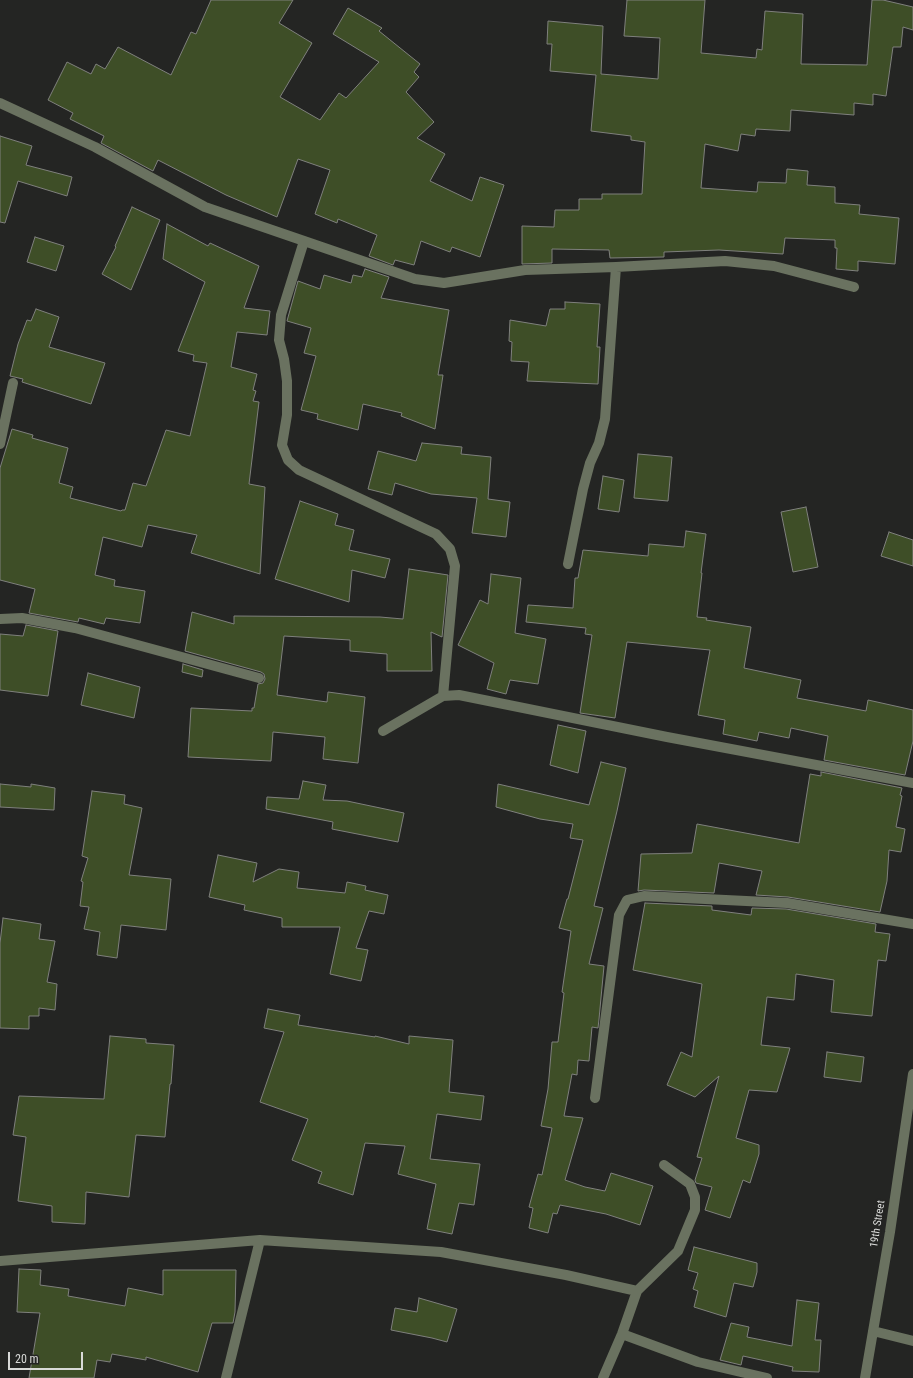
<!DOCTYPE html>
<html>
<head>
<meta charset="utf-8">
<style>
	body { margin:0 }
	#map { position:relative; width:913px; height:1378px; overflow:hidden; background:#242523; font-family:"Roboto Condensed",sans-serif }
	canvas { display:block }
	.scale { position:absolute; left:8px; top:1352px; width:75px; height:18px; box-sizing:border-box; border:2px solid #d9dad8; border-top:0; padding-left:5px; font-size:12px; line-height:14px; white-space:nowrap; color:#d9dad8; -webkit-text-stroke:3px #242523; paint-order:stroke }
</style>
</head>
<body>
<div id="map">
<canvas width="913" height="1378"></canvas>
<div class="scale">20 m</div>
</div>
<script>
const g = document.querySelector('canvas').getContext('2d');
g.lineJoin = 'round';
function fill(path, color) {
  g.fillStyle = color;
  g.fill(path, 'evenodd');
}
function shape(rows) {
  const path = new Path2D();
  for (const r of rows) {
    path.moveTo(r[0], r[1]);
    for (let i = 2; i < r.length; i += 2) path.lineTo(r[i], r[i + 1]);
  }
  return path;
}
function strokePath(path, color, width, dash) {
  g.strokeStyle = color;
  g.lineWidth = width;
  g.lineCap = dash ? 'butt' : 'round';
  g.setLineDash(dash || []);
  g.stroke(path);
}
function write(font, color, halo, rows, align = 'center') {
  g.font = font + ' "Roboto Condensed",sans-serif';
  g.lineWidth = 3.5;
  g.setLineDash([]);
  g.textBaseline = 'middle';
  g.strokeStyle = halo;
  g.fillStyle = color;
  for (const [text, x, y, turn = 0] of rows) {
    g.save();
    g.translate(x, y);
    g.rotate((+turn || 0) * Math.PI / 180);
    g.textAlign = isNaN(turn) ? turn : align;
    if (halo) g.strokeText(text, 0, 0);
    g.fillText(text, 0, 0);
    g.restore();
  }
}
const building = shape([
	[211,0,293,0,279,23,312,43,280,97,320,120,339,93,346,98,379,62,333,34,348,8,382,28,379,31,420,64,414,72,419,77,406,92,434,122,417,138,445,154,430,181,472,201,480,177,504,185,480,257,452,247,450,252,421,241,414,265,395,260,393,265,369,256,377,235,338,219,337,223,315,214,330,170,298,159,277,217,226,195,158,160,153,171,101,143,104,136,70,119,73,113,48,100,67,62,91,74,96,64,105,69,118,47,171,75,191,32,196,34,211,0],
	[627,0,705,0,701,53,756,58,757,49,762,50,765,11,803,14,801,64,867,65,872,0,883,0,913,7,913,30,903,27,901,47,893,47,886,96,873,94,873,105,854,103,854,115,791,110,790,131,756,129,755,136,741,134,738,151,705,144,701,188,757,192,758,182,786,183,787,169,808,171,807,185,835,187,835,203,860,205,859,214,899,218,895,264,858,261,858,271,836,269,837,248,835,248,835,240,785,238,783,254,719,250,664,252,664,257,610,258,609,250,552,249,552,263,522,264,522,226,554,227,555,210,579,210,579,199,602,199,602,194,642,194,645,142,631,140,631,136,591,131,596,75,550,71,552,44,547,44,548,21,603,26,601,74,658,79,660,38,624,36,627,0],
	[0,136,32,146,26,165,72,177,67,196,18,181,5,223,0,222,0,136],
	[132,207,160,220,131,290,102,274,116,247,115,246,132,207],
	[167,224,208,246,210,243,259,266,244,308,270,311,267,335,237,332,231,367,257,374,253,390,256,391,253,401,259,402,249,484,265,487,260,574,191,553,197,535,148,525,142,547,103,537,95,575,115,580,114,586,145,591,140,623,106,618,104,624,79,618,78,622,29,613,35,589,0,580,0,468,12,429,33,435,32,438,68,448,59,483,73,487,70,498,121,511,122,510,125,510,133,483,146,486,166,430,190,436,207,363,193,361,194,355,178,351,205,282,163,259,167,224],
	[35,237,64,246,56,271,27,262,35,237],
	[365,269,389,277,381,298,449,310,438,375,443,375,435,429,401,416,402,413,363,404,358,430,317,419,318,414,301,410,316,356,304,353,311,328,287,321,298,281,320,289,324,275,351,283,353,275,362,277,365,269],
	[565,302,600,304,597,347,600,347,598,384,527,381,529,362,511,361,512,342,509,341,510,320,546,326,550,309,565,309,565,302],
	[36,309,59,317,49,347,105,363,91,404,22,382,23,379,10,376,18,344,27,320,31,321,36,309],
	[422,443,462,447,461,454,491,457,488,499,510,502,506,537,472,533,477,498,431,494,395,483,392,495,368,489,378,451,416,461,422,443],
	[638,454,672,457,668,501,634,498,638,454],
	[603,476,624,480,619,512,598,509,603,476],
	[300,501,338,514,335,525,354,530,349,550,390,559,385,578,352,570,349,602,275,579,300,501],
	[806,507,818,567,793,572,781,512,806,507],
	[686,531,706,534,701,573,702,573,697,617,707,618,706,620,751,627,744,668,801,680,797,698,866,711,868,700,913,710,913,741,905,775,824,760,828,736,791,728,789,738,759,732,757,741,723,734,725,720,698,715,710,650,627,642,615,718,580,713,592,635,585,634,586,628,526,622,528,605,573,608,575,578,578,578,583,550,648,556,649,544,684,547,686,531],
	[889,532,913,540,913,566,881,556,889,532],
	[409,569,448,575,442,637,431,632,432,671,387,671,387,654,350,651,350,640,284,636,277,695,327,702,328,692,365,697,358,763,323,759,325,737,273,732,271,761,188,757,191,708,252,711,252,708,254,708,258,684,263,683,265,679,264,674,261,672,185,651,192,612,234,624,234,616,380,617,403,619,409,569],
	[491,574,521,578,515,633,546,639,538,684,510,680,506,694,487,689,494,663,458,645,480,600,488,604,491,574],
	[26,625,58,631,48,696,0,690,0,634,23,636,26,625],
	[183,664,203,670,202,677,182,672,183,664],
	[88,673,140,687,134,718,81,705,88,673],
	[558,725,586,731,578,773,550,765,558,725],
	[601,762,626,768,617,811,594,906,603,908,589,964,604,966,599,1019,598,1028,592,1027,589,1061,578,1060,577,1075,572,1074,564,1116,583,1118,565,1180,585,1187,605,1191,611,1173,653,1186,640,1225,606,1214,560,1205,557,1214,553,1213,548,1233,529,1228,533,1208,529,1207,538,1174,542,1175,552,1128,541,1126,548,1089,552,1042,558,1042,564,993,562,992,571,931,559,928,567,899,568,899,583,840,570,838,573,824,540,819,496,807,498,784,589,805,601,762],
	[821,772,902,788,900,795,902,796,896,827,905,829,901,852,889,850,887,881,880,912,788,897,756,895,762,871,719,863,714,893,644,890,638,891,641,854,692,853,697,824,799,843,810,774,821,776,821,772],
	[303,781,326,785,323,800,347,801,404,813,398,842,332,829,333,822,266,809,267,797,299,799,303,781],
	[0,784,31,787,31,784,55,788,54,810,0,807,0,784],
	[92,791,125,795,124,804,142,808,129,875,171,879,166,930,121,925,117,958,97,955,100,932,84,929,89,907,80,906,83,882,81,881,88,858,82,856,92,791],
	[218,855,257,863,253,882,279,869,299,872,297,888,345,893,347,882,366,886,365,890,388,895,384,914,369,911,356,948,368,950,361,981,330,974,340,927,282,927,282,918,244,910,245,905,209,897,218,855],
	[645,903,712,906,712,910,751,915,752,908,786,909,876,924,875,932,890,934,886,961,878,960,872,1016,831,1012,834,980,796,974,794,1000,767,997,761,1045,790,1048,777,1092,749,1090,736,1138,759,1145,759,1154,750,1183,743,1180,730,1218,705,1210,712,1187,696,1183,695,1180,702,1158,697,1157,719,1076,695,1097,667,1085,681,1052,692,1057,702,984,633,970,645,903],
	[3,918,41,924,39,939,55,941,47,982,57,984,55,1010,39,1008,39,1016,29,1016,29,1029,0,1028,0,943,3,918],
	[268,1009,300,1015,298,1025,375,1037,375,1036,409,1044,409,1036,453,1040,449,1092,484,1096,481,1120,437,1114,430,1159,480,1164,474,1205,459,1203,452,1234,427,1229,436,1184,398,1174,405,1146,365,1143,353,1195,318,1183,322,1172,292,1160,308,1119,260,1102,284,1032,264,1028,268,1009],
	[110,1036,146,1039,146,1043,174,1045,171,1084,170,1084,165,1137,136,1135,129,1197,86,1192,85,1224,52,1222,52,1206,18,1201,26,1137,13,1135,19,1096,104,1099,110,1036],
	[827,1052,864,1057,861,1082,824,1077,827,1052],
	[694,1247,757,1263,757,1272,753,1287,734,1283,726,1317,694,1307,698,1291,693,1289,698,1273,688,1270,694,1247],
	[19,1269,41,1270,40,1285,69,1289,68,1296,125,1306,128,1288,163,1295,163,1270,236,1270,235,1312,233,1323,212,1323,198,1372,146,1357,146,1360,112,1354,110,1362,97,1360,94,1378,29,1378,40,1313,17,1312,19,1269],
	[419,1298,457,1309,447,1342,432,1338,391,1330,395,1308,417,1312,419,1298],
	[797,1300,819,1303,815,1340,821,1340,819,1372,792,1371,793,1367,743,1356,741,1365,720,1360,731,1323,749,1327,747,1337,792,1346,797,1300]
]);
fill(building, '#3e4e27');
strokePath(building, '#7f807d', 1);
strokePath(shape([
	[0,103,95,147,205,207,415,279,444,283,525,270,616,267,725,261,774,266,854,287],
	[304,241,281,315,279,340,284,359,287,381,287,415,282,445,288,460,299,470,436,534,450,549,455,566,443,696],
	[0,444,13,383],
	[568,564,583,489,590,463,599,443,605,419,616,267],
	[0,619,22,618,75,628,259,678],
	[383,731,443,696,459,695,667,737,913,783],
	[595,1098,619,915,627,900,644,896,787,903,913,924],
	[0,1261,260,1240,441,1252,566,1275,637,1291],
	[873,1331,913,1341],
	[622,1334,698,1362,767,1378],
	[226,1378,260,1240],
	[603,1378,622,1334,637,1291,678,1251,695,1210,695,1197,690,1184,664,1165],
	[865,1378,890,1232,913,1074]
]), '#6a7260', 10);
write('11px', '#d9dad8', '#242523', [
	["19th Street",878,1224,-81]
]);
</script>
</body>
</html>
